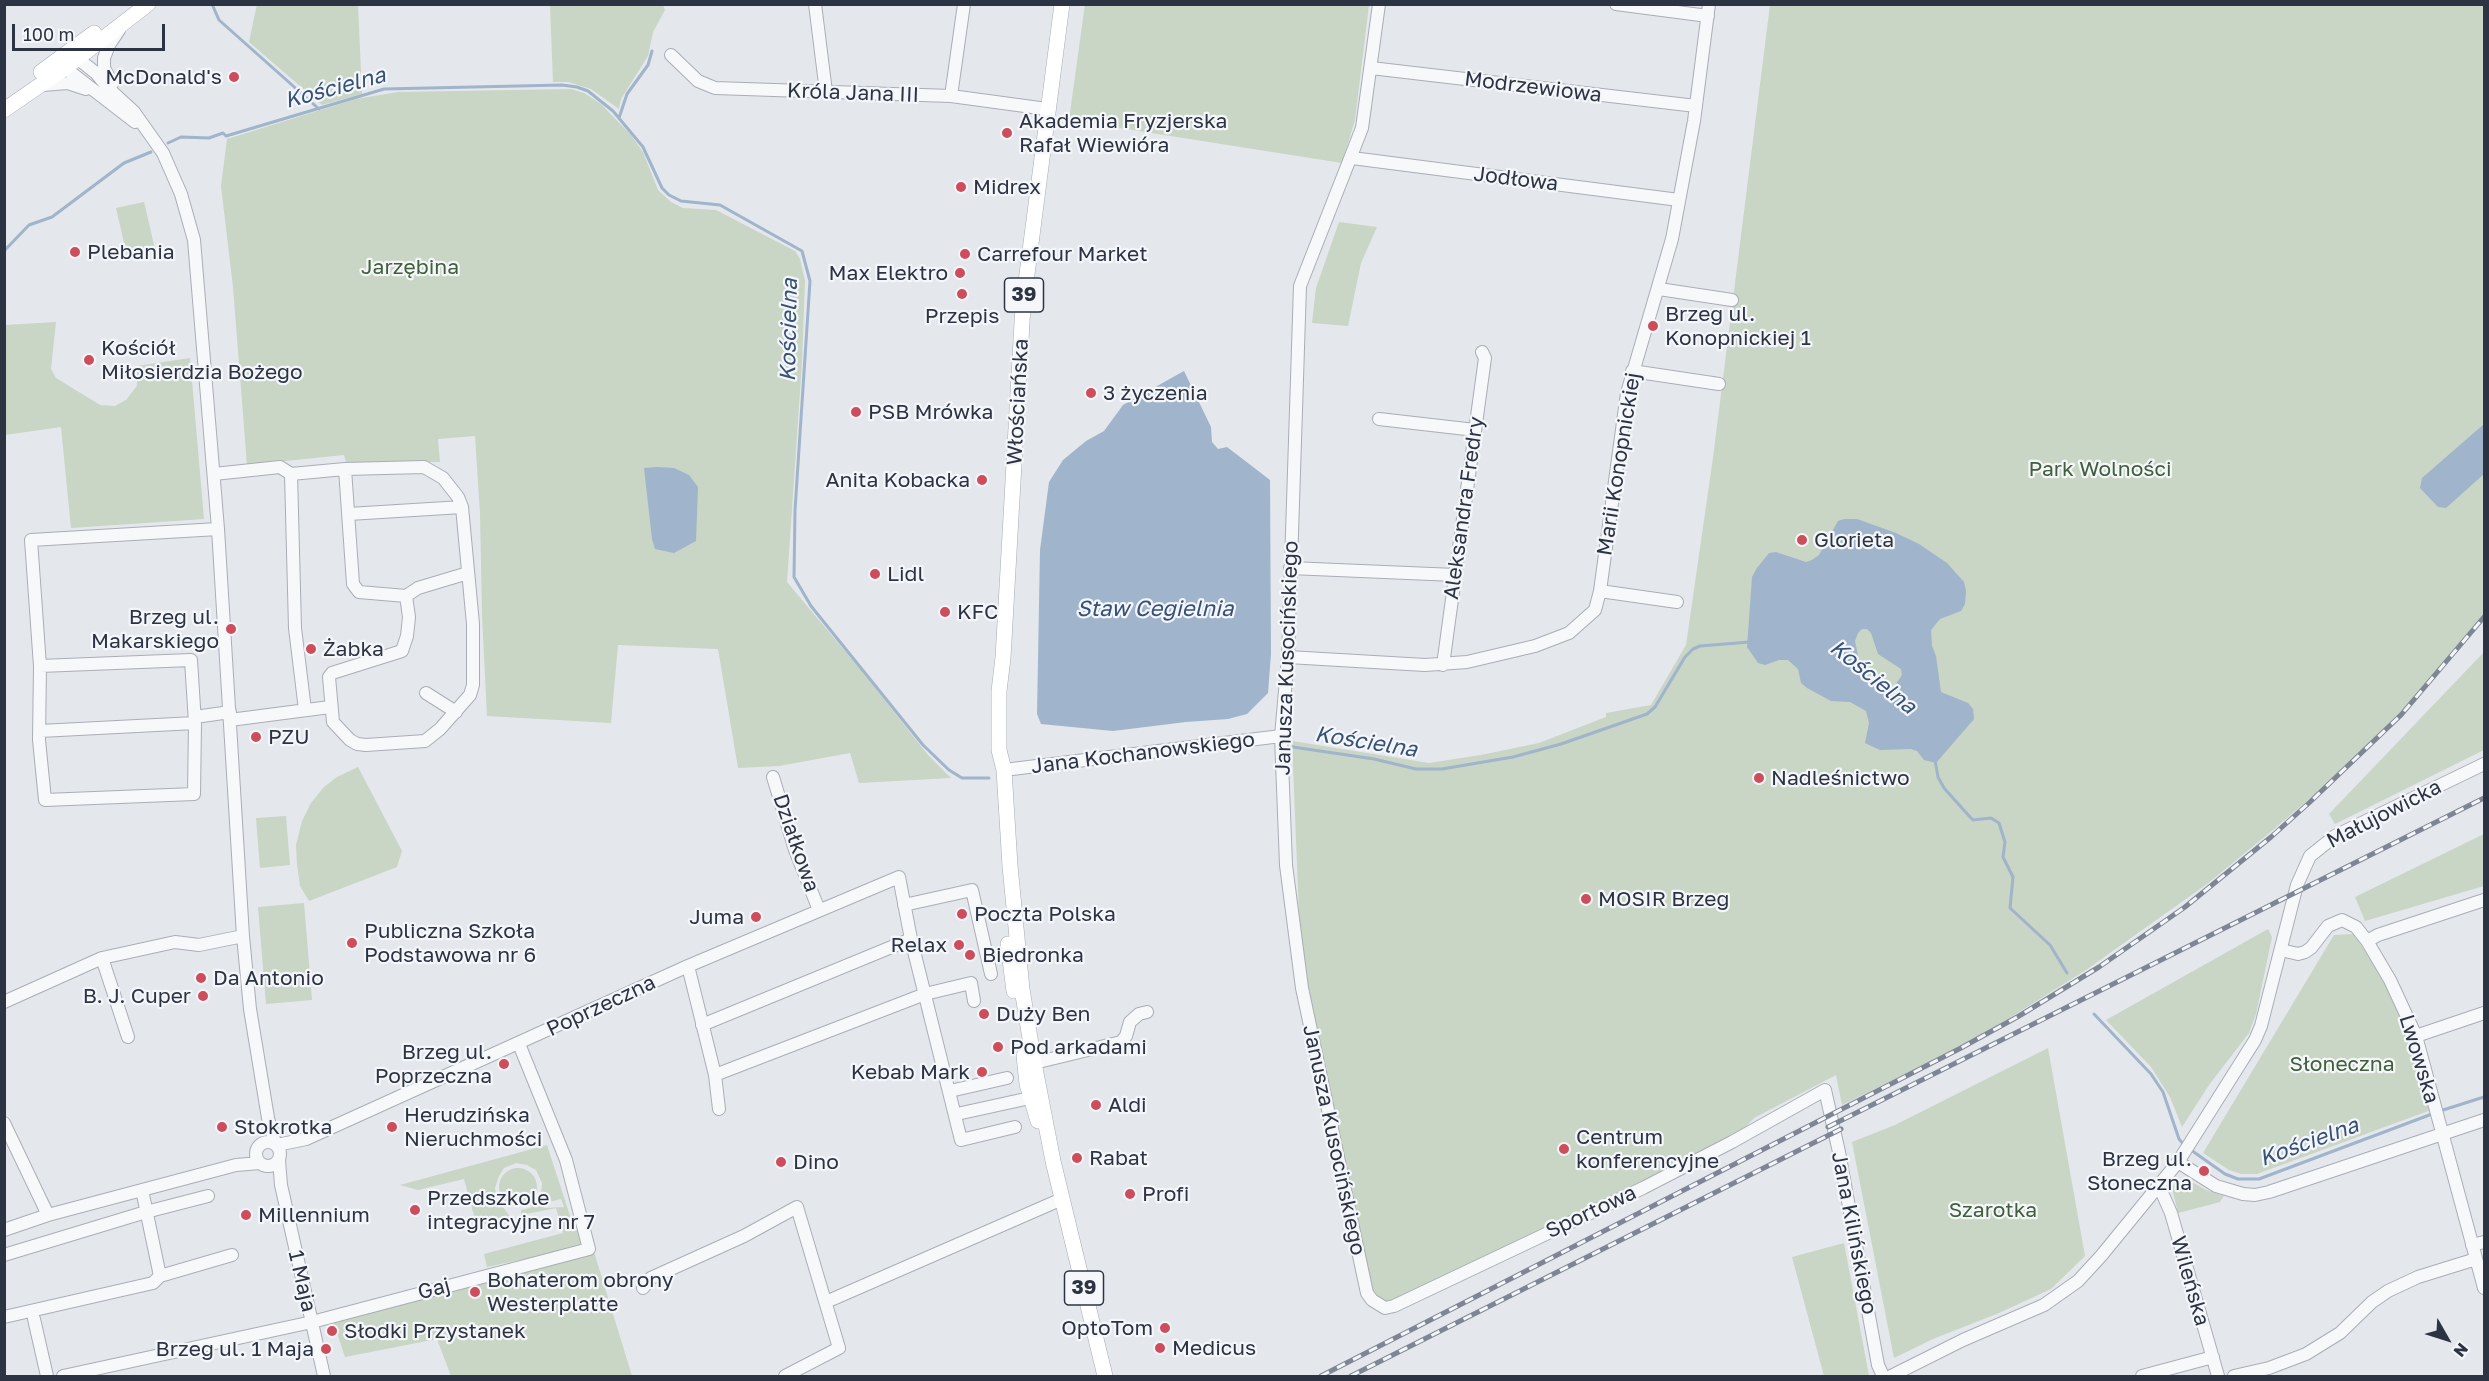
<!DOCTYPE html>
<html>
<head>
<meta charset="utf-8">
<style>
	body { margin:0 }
	#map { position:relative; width:2489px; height:1381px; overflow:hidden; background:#e4e7ec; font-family:"Golos Text",sans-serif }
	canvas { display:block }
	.frame { position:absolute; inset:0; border:6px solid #2c3444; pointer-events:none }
	.north { position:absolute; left:2417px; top:1309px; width:60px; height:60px; -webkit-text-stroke:4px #f4f6f9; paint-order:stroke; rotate:129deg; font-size:16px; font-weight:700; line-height:24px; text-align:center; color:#2c3444 }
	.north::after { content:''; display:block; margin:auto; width:21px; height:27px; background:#2c3444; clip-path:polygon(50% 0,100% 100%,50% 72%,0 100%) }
	.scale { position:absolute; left:12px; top:24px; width:153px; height:27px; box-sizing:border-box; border:3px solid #2c3444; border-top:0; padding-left:8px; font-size:18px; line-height:21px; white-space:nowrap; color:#2c3444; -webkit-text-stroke:4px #f4f6f9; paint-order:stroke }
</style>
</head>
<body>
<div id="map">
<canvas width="2489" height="1381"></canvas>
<div class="frame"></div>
<div class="north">N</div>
<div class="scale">100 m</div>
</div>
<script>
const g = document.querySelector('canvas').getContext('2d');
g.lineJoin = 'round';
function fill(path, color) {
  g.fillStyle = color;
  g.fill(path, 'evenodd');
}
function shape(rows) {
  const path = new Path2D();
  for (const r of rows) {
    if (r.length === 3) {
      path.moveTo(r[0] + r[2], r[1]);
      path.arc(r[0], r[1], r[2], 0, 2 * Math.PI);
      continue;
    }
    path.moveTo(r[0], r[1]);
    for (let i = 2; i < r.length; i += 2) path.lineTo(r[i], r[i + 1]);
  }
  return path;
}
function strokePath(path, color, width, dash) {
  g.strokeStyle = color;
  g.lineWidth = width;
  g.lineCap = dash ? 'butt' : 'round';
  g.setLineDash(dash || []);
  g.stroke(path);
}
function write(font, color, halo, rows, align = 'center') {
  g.font = font + ' "Golos Text",sans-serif';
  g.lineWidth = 4.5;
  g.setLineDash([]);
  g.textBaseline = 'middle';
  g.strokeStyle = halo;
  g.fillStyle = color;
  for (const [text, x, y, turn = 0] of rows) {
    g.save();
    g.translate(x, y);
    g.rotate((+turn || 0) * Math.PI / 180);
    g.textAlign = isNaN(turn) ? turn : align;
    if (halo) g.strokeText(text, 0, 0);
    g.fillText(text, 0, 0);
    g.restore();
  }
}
fill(shape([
	[257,4,358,5,362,94,322,105,249,42],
	[1085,4,1369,5,1355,120,1342,163,1069,120],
	[550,5,663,5,665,10,653,32,648,56,621,99,619,109,591,89,568,82,553,82],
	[1770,5,2484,5,2484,617,2419,695,2345,768,2273,830,2207,884,2086,970,1973,1041,1842,1105,1836,1075,1754,1118,1732,1142,1385,1308,1372,1300,1302,988,1292,741,1429,763,1481,755,1539,743,1606,717,1606,713,1651,705,1686,645,1713,458],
	[571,89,584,93,601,104,630,134,643,152,658,190,671,202,683,208,716,210,795,251,800,259,805,281,802,362,787,582,860,669,928,755,951,778,859,783,850,753,779,766,738,768,718,649,618,645,611,723,487,716,482,615,480,513,475,436,438,439,440,462,346,462,344,455,247,465,233,287,221,186,227,139,356,99,398,92],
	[144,202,154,245,147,255,128,260,116,208],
	[1339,222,1377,227,1361,263,1348,326,1312,323,1316,288],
	[56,322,51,369,56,378,100,405,115,406,126,400,137,386,137,366,190,358,204,519,71,528,61,427,5,435,5,325],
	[2484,652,2484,750,2335,824,2329,814],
	[358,767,402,851,397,867,309,901,300,886,297,864,296,845,302,821,311,803,324,787,337,777],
	[286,816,290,865,260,868,256,818],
	[2484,834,2484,886,2365,921,2355,897],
	[304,903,312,1000,266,1004,258,907],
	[2268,929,2272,937,2256,1014,2249,1033,2209,1085,2182,1127,2170,1097,2151,1067,2106,1020],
	[2354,934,2395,998,2412,1035,2431,1110,2257,1174,2241,1174,2229,1170,2203,1153,2334,935],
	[2048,1048,2085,1256,2051,1289,1999,1313,1933,1339,1894,1358,1852,1142,1895,1125],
	[547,1145,575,1231,582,1229,584,1239,580,1247,487,1267,484,1254,563,1233,556,1208,521,1215,521,1210,530,1208,537,1202,545,1208,564,1207,561,1199,553,1201,545,1200,541,1195,542,1183,536,1170,527,1165,516,1163,504,1168,499,1176,495,1188,497,1199,511,1218,477,1226,464,1179,418,1190,400,1185],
	[518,1187,19],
	[2185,1178,2206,1190,2224,1196,2220,1202,2178,1213,2172,1188,2175,1181],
	[1844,1243,1855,1301,1869,1376,1824,1376,1792,1257],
	[594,1252,632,1376,451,1376,437,1339,345,1357,333,1321]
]), '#c9d5c5');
fill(shape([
	[1184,371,1211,427,1212,442,1218,449,1227,447,1270,480,1271,654,1268,693,1247,714,1228,719,1186,722,1113,731,1041,724,1037,714,1040,550,1049,482,1063,460,1086,441,1104,431,1123,405],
	[2484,424,2484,474,2446,508,2438,507,2420,488,2422,478],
	[656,467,674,468,689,475,698,487,696,541,674,553,655,549,652,539,644,468],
	[1844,519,1857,519,1896,533,1919,544,1947,563,1964,582,1966,591,1965,604,1961,611,1940,619,1931,630,1932,646,1936,656,1941,692,1968,703,1973,709,1974,719,1936,763,1924,760,1917,751,1911,749,1880,750,1869,745,1865,743,1869,723,1866,711,1850,702,1831,701,1807,688,1801,683,1798,669,1788,660,1779,660,1765,665,1758,663,1747,647,1752,577,1757,568,1769,553,1776,552,1806,562,1812,560,1819,555,1838,521],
	[1862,629,1867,629,1871,633,1878,654,1901,669,1902,675,1893,688,1885,689,1875,687,1867,679,1860,665,1855,641,1858,633]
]), '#a0b4cb');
strokePath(shape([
	[212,4,219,20,319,109],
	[619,118,627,94,648,65,652,51],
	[168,143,181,137,209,138,223,133,226,136,384,89,562,85,577,87,588,91,613,111,643,147,662,188,669,195,681,201,720,205,802,251,810,281,795,510,794,577,811,606,923,745,949,770,962,778,989,778],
	[4,251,29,225,52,217,124,163,151,152],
	[1293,747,1374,759,1416,769,1442,769,1513,757,1561,744,1647,714,1655,707,1685,657,1693,649,1700,646,1750,642],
	[1935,760,1938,777,1944,788,1970,817,1973,820,1991,818,1999,823,2005,842,2003,857,2013,877,2010,908,2050,945,2067,973],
	[2094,1014,2151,1074,2163,1092,2179,1139,2185,1146],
	[2440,1111,2484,1097],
	[2191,1150,2225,1174,2238,1179,2259,1179,2432,1114]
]), '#a0b4cb', 3);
const minor = shape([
	[815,4,826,92],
	[1379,4,1362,128,1300,286,1288,657,1281,736,1286,865,1302,988,1367,1293,1372,1300,1385,1308,1394,1306,1643,1188,1732,1142,1825,1090,1839,1152,1878,1365,1883,1376],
	[1616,4,1708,16],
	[671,55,698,81,715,88,951,96,1047,109],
	[77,58,96,73,109,89,134,112,163,153,181,194,194,240,218,529,243,936,250,1009,268,1118,275,1143],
	[65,68,135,122],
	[1371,68,1696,106],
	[112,84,104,68,104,58,109,45,119,30],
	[42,85,68,83,86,89],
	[951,96,964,4],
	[1352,158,1679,200],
	[1659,289,1732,300],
	[1632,371,1719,384],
	[1379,419,1475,430],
	[345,469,353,584,359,592,406,596,418,588,468,573],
	[214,474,280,467,291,474,345,469,424,467,443,478,458,497,462,507,473,624,473,685,470,695,440,729,425,741,366,745,357,744,350,740,333,722,329,677,332,673,402,651,407,636,409,617,406,596],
	[291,474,295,628,305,710],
	[349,514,462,507],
	[1290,568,1455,575],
	[1600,591,1677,602],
	[1288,657,1425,665,1467,662,1535,646,1569,633,1595,610,1600,591,1627,393,1672,239,1694,121,1709,4],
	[1443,665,1485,358,1482,352],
	[40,666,191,660,195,723,194,794,45,800,39,740,40,666,31,540,218,529],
	[426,693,456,712],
	[195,717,230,712],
	[230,720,330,707],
	[40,731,195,723],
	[1004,770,1281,736],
	[773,777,795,850,819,910],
	[904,905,972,890,991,974],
	[2367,941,2378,935,2484,900],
	[2281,950,2298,954,2305,952,2311,948,2328,926,2342,920,2356,927,2367,941,2390,980,2416,1036,2484,1288],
	[102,958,128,1037],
	[688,966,715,1075,719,1109],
	[4,1002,102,958,175,942,199,945,243,936],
	[702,1025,911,939],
	[2416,1036,2484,1013],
	[1026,1065,1121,1042,1126,1036,1130,1022,1139,1014,1147,1012],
	[715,1075,925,994,971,983,974,1001],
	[950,1091,1007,1078],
	[957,1114,1030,1098],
	[4,1123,48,1215],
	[268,1154,12],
	[277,1145,306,1139,688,966,899,877,911,939,961,1140,1015,1127],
	[279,1160,281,1185,324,1376],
	[2178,1162,2216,1186,2243,1194,2255,1195,2269,1192,2484,1120],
	[2159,1186,2171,1213,2218,1376],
	[142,1190,160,1276],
	[4,1230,48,1215,236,1165,260,1163],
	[2472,1245,2484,1242],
	[4,1255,146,1212,208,1196],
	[643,1288,651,1278,744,1236,797,1207,839,1348,785,1376],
	[826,1302,1062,1199],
	[4,1317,153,1283,160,1276,232,1255],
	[34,1319,47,1376],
	[63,1376,312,1322,589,1249,566,1160,519,1044],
	[1891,1376,1963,1340,2044,1305,2078,1281,2101,1256,2178,1162,2255,1040,2261,1026,2297,885,2310,856,2335,836,2484,764],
	[2142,1376,2213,1357],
	[2234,1376,2269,1368,2306,1354,2340,1333,2372,1302,2388,1291,2418,1277,2476,1259]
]);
const major = shape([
	[1062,4,1023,305,1003,658,999,691,999,750,1004,770,1010,866,1022,989,1034,1063,1053,1161,1105,1376],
	[41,72,94,33],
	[4,110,65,68,148,4],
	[1008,944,1014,991],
	[1024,1056,1027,1084,1038,1121]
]);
strokePath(minor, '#a9aeb6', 14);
strokePath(major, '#a4abb7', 16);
strokePath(minor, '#f7f8fa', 12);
strokePath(major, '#fff', 15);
const rail = shape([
	[1828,1127,2484,798],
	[1321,1376,1961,1048,2019,1016,2099,967,2185,907,2271,837,2310,802,2401,715,2484,617],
	[1351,1376,1841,1129]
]);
strokePath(rail, '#7e8695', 5);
strokePath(rail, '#f4f6f9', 3, [9]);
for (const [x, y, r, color] of [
	[234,77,6,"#cd4d5c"],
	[1007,133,6,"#cd4d5c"],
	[961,187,6,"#cd4d5c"],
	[75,252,6,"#cd4d5c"],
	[965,254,6,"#cd4d5c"],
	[960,273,6,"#cd4d5c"],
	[962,294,6,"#cd4d5c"],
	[1653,326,6,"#cd4d5c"],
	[89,360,6,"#cd4d5c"],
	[1091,393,6,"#cd4d5c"],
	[856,412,6,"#cd4d5c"],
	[982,480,6,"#cd4d5c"],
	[1802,540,6,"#cd4d5c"],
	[875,574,6,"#cd4d5c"],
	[945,612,6,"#cd4d5c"],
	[231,629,6,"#cd4d5c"],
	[311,649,6,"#cd4d5c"],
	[256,737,6,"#cd4d5c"],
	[1759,778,6,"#cd4d5c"],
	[1586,899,6,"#cd4d5c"],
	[962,914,6,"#cd4d5c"],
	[756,917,6,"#cd4d5c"],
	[352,943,6,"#cd4d5c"],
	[959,945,6,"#cd4d5c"],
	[970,955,6,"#cd4d5c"],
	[201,978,6,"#cd4d5c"],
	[203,996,6,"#cd4d5c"],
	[984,1014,6,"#cd4d5c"],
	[998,1047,6,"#cd4d5c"],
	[504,1064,6,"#cd4d5c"],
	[982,1072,6,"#cd4d5c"],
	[1096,1105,6,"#cd4d5c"],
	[222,1127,6,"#cd4d5c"],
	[392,1127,6,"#cd4d5c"],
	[1564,1149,6,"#cd4d5c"],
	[1077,1158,6,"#cd4d5c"],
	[781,1162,6,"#cd4d5c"],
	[2204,1171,6,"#cd4d5c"],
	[1130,1194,6,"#cd4d5c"],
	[415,1210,6,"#cd4d5c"],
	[246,1215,6,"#cd4d5c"],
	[475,1292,6,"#cd4d5c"],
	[1165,1328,6,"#cd4d5c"],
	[332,1331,6,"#cd4d5c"],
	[1160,1348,6,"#cd4d5c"],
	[326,1349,6,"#cd4d5c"]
]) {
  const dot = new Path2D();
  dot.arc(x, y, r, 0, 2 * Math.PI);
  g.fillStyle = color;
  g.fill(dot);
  strokePath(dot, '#f4f6f9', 2);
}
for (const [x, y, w] of [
	[1024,295,39],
	[1084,1288,39]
]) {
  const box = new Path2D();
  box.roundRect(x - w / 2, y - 17, w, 34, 4.5);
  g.fillStyle = '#f4f6f9';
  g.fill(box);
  strokePath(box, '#2c3444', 1.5);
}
write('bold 20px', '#2c3444', null, [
	["39",1024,295],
	["39",1084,1288]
]);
write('21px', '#2c3444', '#f4f6f9', [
	["McDonald's",222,77,"right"],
	["Akademia Fryzjerska",1019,121],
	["Rafał Wiewióra",1019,145],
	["Midrex",973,187],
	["Plebania",87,252],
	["Carrefour Market",977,254],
	["Max Elektro",948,273,"right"],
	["Brzeg ul.",1665,314],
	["Konopnickiej 1",1665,338],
	["Przepis",962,316,"center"],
	["Kościół",101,348],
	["Miłosierdzia Bożego",101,372],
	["3 życzenia",1103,393],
	["PSB Mrówka",868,412],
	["Anita Kobacka",970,480,"right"],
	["Glorieta",1814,540],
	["Lidl",887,574],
	["KFC",957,612],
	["Brzeg ul.",219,617,"right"],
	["Makarskiego",219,641,"right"],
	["Żabka",323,649],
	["PZU",268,737],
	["Nadleśnictwo",1771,778],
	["MOSIR Brzeg",1598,899],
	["Poczta Polska",974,914],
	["Juma",744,917,"right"],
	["Publiczna Szkoła",364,931],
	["Podstawowa nr 6",364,955],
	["Relax",947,945,"right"],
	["Biedronka",982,955],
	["Da Antonio",213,978],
	["B. J. Cuper",191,996,"right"],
	["Duży Ben",996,1014],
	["Pod arkadami",1010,1047],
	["Brzeg ul.",492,1052,"right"],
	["Poprzeczna",492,1076,"right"],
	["Kebab Mark",970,1072,"right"],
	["Aldi",1108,1105],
	["Herudzińska",404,1115],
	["Nieruchmości",404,1139],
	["Stokrotka",234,1127],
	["Centrum",1576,1137],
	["konferencyjne",1576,1161],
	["Rabat",1089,1158],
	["Brzeg ul.",2192,1159,"right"],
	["Słoneczna",2192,1183,"right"],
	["Dino",793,1162],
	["Profi",1142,1194],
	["Przedszkole",427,1198],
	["integracyjne nr 7",427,1222],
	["Millennium",258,1215],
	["Bohaterom obrony",487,1280],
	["Westerplatte",487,1304],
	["OptoTom",1153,1328,"right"],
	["Słodki Przystanek",344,1331],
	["Medicus",1172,1348],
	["Brzeg ul. 1 Maja",314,1349,"right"]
], 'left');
write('21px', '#2c3444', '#f4f6f9', [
	["Modrzewiowa",1533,87,7],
	["Króla Jana III",853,93,2],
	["Jodłowa",1516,179,7],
	["Włościańska",1018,402,-87],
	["Marii Konopnickiej",1619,464,-81],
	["Aleksandra Fredry",1464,508,-82],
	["Janusza Kusocińskiego",1287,658,-88],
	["Jana Kochanowskiego",1143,753,-7],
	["Małujowicka",2384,814,-27],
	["Działkowa",796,843,71],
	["Poprzeczna",601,1006,-25],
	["Lwowska",2419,1059,73],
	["Janusza Kusocińskiego",1334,1140,78],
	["Sportowa",1591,1212,-25],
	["Jana Kilińskiego",1854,1233,79],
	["1 Maja",302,1281,77],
	["Wileńska",2190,1281,74],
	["Gaj",434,1289,-15]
]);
write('21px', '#3f6039', '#f4f6f9', [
	["Jarzębina",410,267],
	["Park Wolności",2100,469],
	["Słoneczna",2342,1064],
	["Szarotka",1993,1210]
]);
write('italic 22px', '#365178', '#f4f6f9', [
	["Kościelna",335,88,-15],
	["Kościelna",789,330,-89],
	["Staw Cegielnia",1155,609],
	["Kościelna",1873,677,39],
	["Kościelna",1366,742,9],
	["Kościelna",2309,1142,-20]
]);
</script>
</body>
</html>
